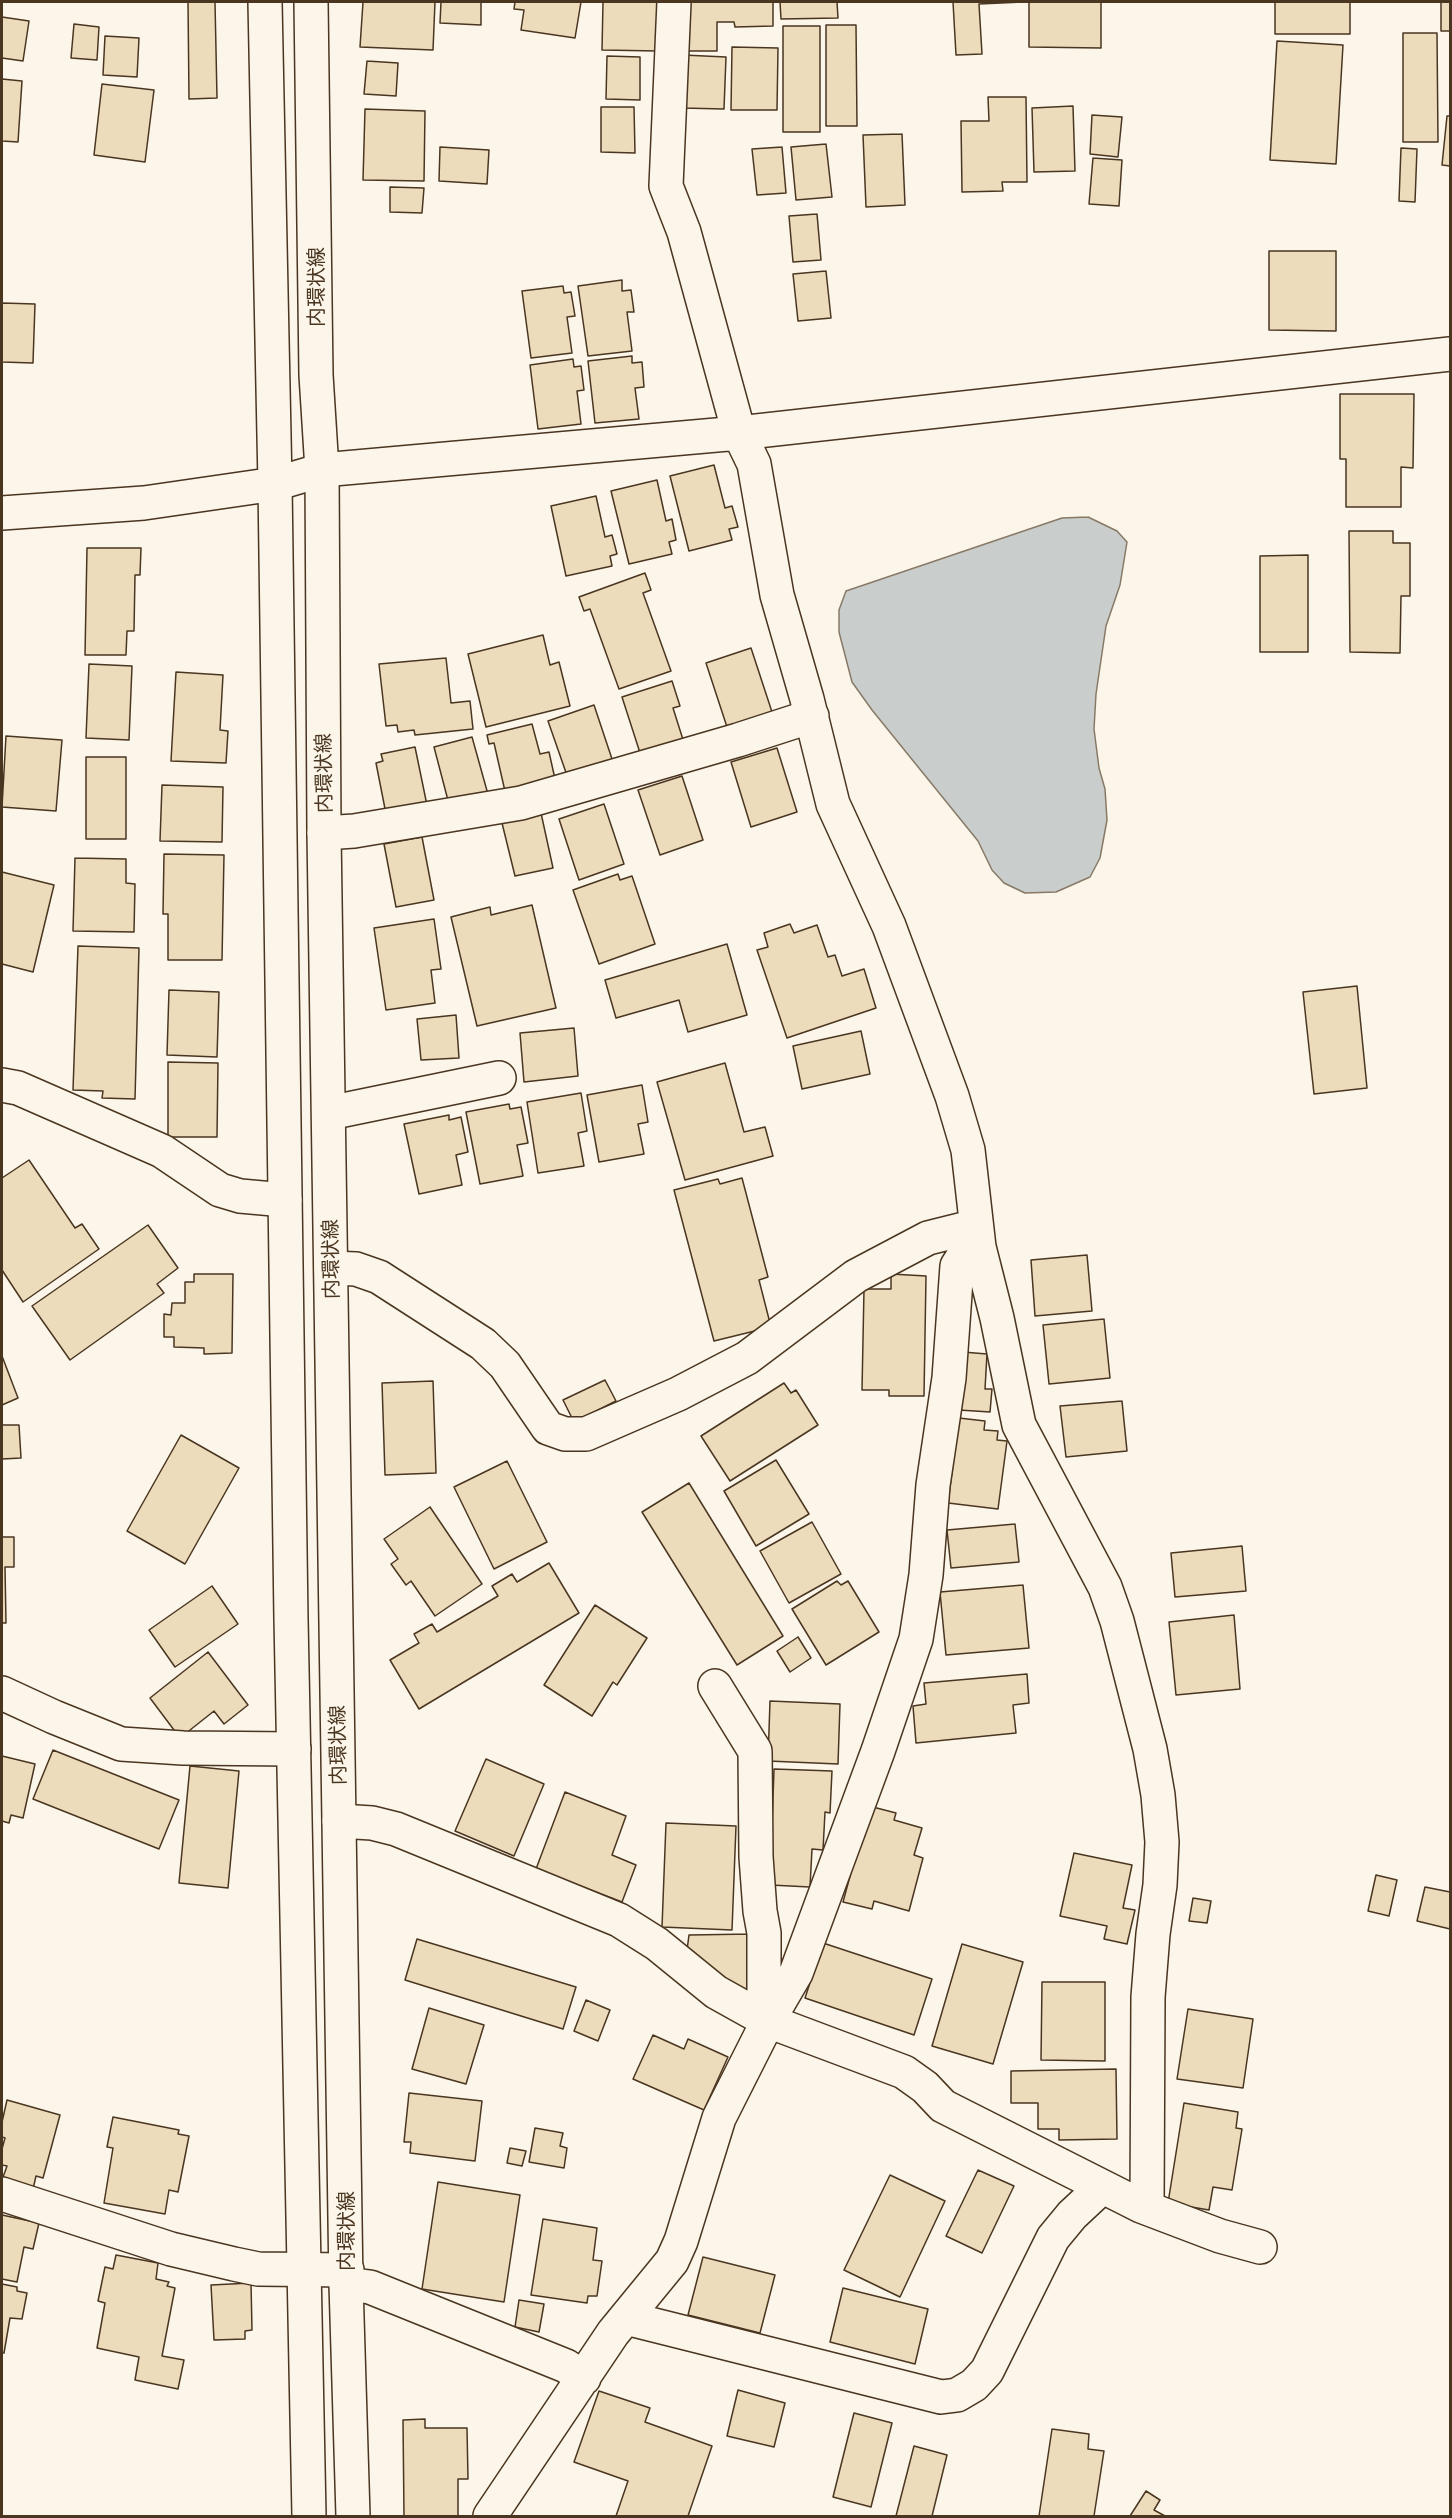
<!DOCTYPE html>
<html>
<head>
<meta charset="utf-8">
<style>
	body { margin:0 }
	#map { position:relative; width:1452px; height:2518px; overflow:hidden; background:#fbf6e9; font-family:"Exo 2",sans-serif }
	canvas { display:block }
	.frame { position:absolute; inset:0; border:3px solid #4a3520; pointer-events:none }
</style>
</head>
<body>
<div id="map">
<canvas width="1452" height="2518"></canvas>
<div class="frame"></div>
</div>
<script>
const g = document.querySelector('canvas').getContext('2d');
g.lineJoin = 'round';
function fill(path, color) {
  g.fillStyle = color;
  g.fill(path, 'evenodd');
}
function shape(rows) {
  const path = new Path2D();
  for (const r of rows) {
    path.moveTo(r[0], r[1]);
    for (let i = 2; i < r.length; i += 2) path.lineTo(r[i], r[i + 1]);
  }
  return path;
}
function strokePath(path, color, width, dash) {
  g.strokeStyle = color;
  g.lineWidth = width;
  g.lineCap = dash ? 'butt' : 'round';
  g.setLineDash(dash || []);
  g.stroke(path);
}
function write(font, color, halo, rows, align = 'center') {
  g.font = font + ' "Exo 2","Noto Sans JP",sans-serif';
  g.lineWidth = 4.5;
  g.setLineDash([]);
  g.textBaseline = 'middle';
  g.strokeStyle = halo;
  g.fillStyle = color;
  for (const [text, x, y, turn = 0] of rows) {
    g.save();
    g.translate(x, y);
    g.rotate((+turn || 0) * Math.PI / 180);
    g.textAlign = isNaN(turn) ? turn : align;
    if (halo) g.strokeText(text, 0, 0);
    g.fillText(text, 0, 0);
    g.restore();
  }
}
const water = shape([
	[1088,517,1117,531,1127,542,1120,585,1106,626,1096,694,1094,729,1099,768,1105,789,1107,820,1100,858,1090,877,1056,892,1025,893,1004,883,992,870,978,841,872,710,852,682,839,632,839,610,846,591,1062,518,1088,517]
]);
fill(water, '#c9cecd');
strokePath(water, '#887966', 1.5);
const building = shape([
	[188,2,215,2,217,98,189,99,188,2],
	[363,2,435,2,433,50,360,47,363,2],
	[441,2,481,2,481,25,440,23,441,2],
	[515,2,581,2,575,38,521,30,524,10,514,9,515,2],
	[603,2,660,2,658,51,602,50,603,2],
	[689,2,773,2,773,26,735,27,734,22,717,22,717,51,689,51,689,2],
	[780,2,837,2,838,18,781,19,780,2],
	[953,2,1023,2,979,4,982,54,956,55,953,2],
	[1029,2,1116,2,1101,2,1101,48,1029,47,1029,2],
	[1275,2,1350,2,1350,34,1275,34,1275,2],
	[1441,2,1450,2,1450,31,1441,31,1441,2],
	[2,17,29,21,23,61,2,58,2,17],
	[74,24,99,27,97,60,71,58,74,24],
	[826,25,856,25,857,126,826,126,826,25],
	[783,26,820,26,820,132,783,132,783,26],
	[1403,33,1437,33,1438,142,1403,142,1403,33],
	[105,36,139,38,137,77,103,75,105,36],
	[1277,41,1343,45,1336,164,1270,160,1277,41],
	[732,47,778,48,777,110,731,110,732,47],
	[683,55,726,57,724,109,682,108,683,55],
	[607,56,640,57,640,100,606,99,607,56],
	[367,61,398,63,396,96,364,94,367,61],
	[2,79,22,81,18,142,2,141,2,79],
	[102,84,154,90,145,162,94,155,102,84],
	[988,97,1026,97,1027,182,1002,182,1003,191,962,192,961,121,989,121,988,97],
	[1073,106,1075,171,1034,172,1032,108,1073,106],
	[601,107,634,107,635,153,601,152,601,107],
	[365,109,425,111,424,181,363,180,365,109],
	[1092,115,1122,117,1118,157,1090,154,1092,115],
	[1447,116,1450,116,1450,166,1442,165,1447,116],
	[902,134,905,205,866,207,863,135,902,134],
	[826,144,832,197,796,200,791,147,826,144],
	[440,147,489,150,487,184,439,181,440,147],
	[782,147,786,193,757,195,752,149,782,147],
	[1401,148,1417,149,1415,202,1399,201,1401,148],
	[1093,158,1122,160,1119,206,1089,204,1093,158],
	[390,187,424,188,422,213,390,212,390,187],
	[817,214,821,260,793,262,789,216,817,214],
	[1269,251,1336,251,1336,331,1269,330,1269,251],
	[826,271,831,318,798,321,793,274,826,271],
	[622,280,622,291,631,290,634,312,627,312,632,351,588,356,578,286,622,280],
	[563,286,564,293,571,292,575,316,567,317,572,353,531,358,522,291,563,286],
	[2,303,35,304,33,363,2,362,2,303],
	[632,356,632,363,642,362,644,387,635,388,639,419,595,423,588,361,632,356],
	[573,359,574,367,581,366,584,390,577,391,581,424,538,429,530,365,573,359],
	[1340,394,1414,394,1413,468,1401,467,1401,507,1346,507,1346,459,1340,459,1340,394],
	[714,465,725,508,732,506,738,527,729,529,732,540,689,551,670,476,714,465],
	[657,480,666,521,672,519,676,540,669,542,672,554,629,564,611,491,657,480],
	[596,496,605,537,612,535,617,554,610,556,612,566,566,576,551,506,596,496],
	[1349,531,1393,531,1393,543,1410,543,1410,596,1401,596,1400,653,1350,652,1349,531],
	[87,548,141,548,140,575,135,575,134,631,127,631,126,655,85,655,87,548],
	[1308,555,1308,652,1260,652,1260,556,1308,555],
	[645,573,651,590,643,593,671,671,619,689,590,609,584,611,579,597,645,573],
	[543,635,550,665,559,662,570,706,486,727,468,654,543,635],
	[751,648,772,712,727,727,706,663,751,648],
	[446,658,451,703,470,701,473,729,415,735,414,730,398,732,397,725,386,726,379,664,446,658],
	[89,664,132,666,129,740,86,738,89,664],
	[176,672,223,675,220,730,228,731,226,763,171,761,176,672],
	[672,681,680,706,673,708,685,746,642,759,622,697,672,681],
	[594,705,615,768,570,784,548,721,594,705],
	[532,724,540,754,549,752,557,788,507,800,494,743,489,744,487,735,532,724],
	[6,736,62,740,56,811,2,807,6,736],
	[472,737,489,798,450,808,434,747,472,737],
	[415,747,428,810,387,819,376,763,383,761,381,754,415,747],
	[777,748,797,812,751,827,731,762,777,748],
	[86,757,126,757,126,839,86,839,86,757],
	[682,776,703,840,660,855,638,790,682,776],
	[162,785,223,787,222,842,160,841,162,785],
	[604,804,624,864,579,880,559,819,604,804],
	[541,813,553,868,515,876,502,823,541,813],
	[422,837,434,900,396,907,384,844,422,837],
	[164,854,224,855,222,960,168,960,168,914,163,914,164,854],
	[75,858,126,859,126,883,135,884,134,932,73,931,75,858],
	[2,872,54,885,33,972,2,964,2,872],
	[618,874,620,880,632,876,655,944,599,964,573,890,618,874],
	[532,905,556,1008,477,1026,451,917,490,907,491,915,532,905],
	[434,919,441,969,431,970,435,1003,386,1010,374,928,434,919],
	[790,924,794,933,817,925,828,957,835,955,842,976,864,969,876,1008,787,1038,757,950,768,947,764,933,790,924],
	[727,944,747,1015,688,1032,679,1000,616,1018,605,980,727,944],
	[78,946,139,948,135,1099,102,1098,103,1091,73,1090,78,946],
	[1357,986,1367,1088,1314,1094,1303,992,1357,986],
	[169,990,219,992,217,1057,167,1055,169,990],
	[456,1015,459,1058,421,1060,417,1019,456,1015],
	[574,1028,578,1076,524,1082,520,1033,574,1028],
	[861,1031,870,1074,802,1089,793,1046,861,1031],
	[168,1062,218,1063,217,1137,168,1137,168,1062],
	[725,1063,744,1132,765,1127,773,1156,685,1180,657,1082,725,1063],
	[642,1085,648,1122,638,1124,644,1154,599,1162,587,1095,642,1085],
	[581,1093,587,1131,578,1133,584,1166,538,1173,527,1102,581,1093],
	[509,1104,510,1109,521,1107,528,1143,517,1145,523,1176,480,1184,466,1112,509,1104],
	[449,1115,449,1120,461,1117,468,1152,456,1155,462,1185,419,1194,404,1124,449,1115],
	[29,1160,75,1228,82,1224,99,1249,23,1302,2,1270,2,1178,29,1160],
	[742,1178,768,1277,759,1280,771,1327,714,1341,674,1190,718,1179,720,1184,742,1178],
	[148,1225,178,1268,157,1284,164,1293,70,1360,32,1306,148,1225],
	[1087,1255,1092,1311,1035,1316,1031,1260,1087,1255],
	[194,1274,233,1274,232,1353,204,1354,204,1348,174,1347,174,1337,164,1337,164,1314,171,1315,172,1303,185,1303,185,1282,194,1282,194,1274],
	[891,1274,926,1276,924,1396,889,1396,889,1390,862,1390,864,1289,891,1289,891,1274],
	[1104,1319,1110,1378,1049,1384,1043,1325,1104,1319],
	[963,1352,987,1354,985,1389,992,1389,990,1412,959,1410,963,1352],
	[2,1356,18,1398,2,1405,2,1356],
	[605,1380,616,1401,574,1422,563,1400,605,1380],
	[433,1381,436,1473,385,1475,382,1383,433,1381],
	[784,1383,791,1393,796,1390,818,1425,730,1481,701,1436,784,1383],
	[1122,1401,1127,1451,1066,1457,1060,1406,1122,1401],
	[959,1418,985,1421,984,1430,998,1431,997,1440,1007,1441,998,1509,948,1503,959,1418],
	[2,1425,19,1425,21,1458,2,1459,2,1425],
	[181,1435,239,1468,185,1564,127,1531,181,1435],
	[776,1460,809,1514,756,1546,724,1491,776,1460],
	[507,1461,547,1542,494,1569,454,1487,507,1461],
	[689,1483,783,1636,737,1665,642,1512,689,1483],
	[430,1507,482,1584,435,1616,411,1581,406,1585,391,1564,398,1559,384,1539,430,1507],
	[812,1522,841,1574,789,1603,760,1551,812,1522],
	[1015,1524,1019,1562,951,1568,947,1530,1015,1524],
	[2,1537,14,1537,14,1567,5,1567,6,1623,2,1623,2,1537],
	[1242,1546,1246,1591,1175,1597,1171,1553,1242,1546],
	[549,1563,579,1613,419,1709,390,1660,419,1643,414,1634,432,1624,437,1632,498,1596,492,1586,512,1574,517,1582,549,1563],
	[837,1581,841,1585,848,1581,879,1632,826,1665,792,1609,837,1581],
	[1023,1585,1029,1648,946,1655,940,1592,1023,1585],
	[212,1586,238,1624,175,1667,149,1630,212,1586],
	[595,1605,647,1638,617,1685,613,1682,592,1716,544,1685,595,1605],
	[1234,1615,1240,1689,1176,1695,1169,1622,1234,1615],
	[798,1637,811,1658,790,1672,777,1651,798,1637],
	[208,1652,248,1705,224,1724,214,1711,180,1738,150,1698,208,1652],
	[1027,1674,1029,1703,1013,1705,1016,1733,916,1743,913,1706,926,1704,924,1683,1027,1674],
	[770,1701,840,1704,838,1764,768,1761,770,1701],
	[53,1750,179,1800,159,1849,33,1799,53,1750],
	[2,1756,35,1764,23,1818,11,1815,9,1823,2,1821,2,1756],
	[486,1759,544,1784,514,1856,455,1831,486,1759],
	[190,1766,239,1771,228,1888,179,1883,190,1766],
	[774,1769,832,1771,830,1813,825,1812,823,1850,812,1849,810,1887,770,1885,774,1769],
	[565,1792,626,1816,612,1855,636,1865,622,1902,536,1869,565,1792],
	[869,1806,896,1813,894,1820,922,1828,914,1855,923,1858,909,1911,874,1901,872,1909,843,1902,869,1806],
	[666,1823,736,1826,732,1930,662,1927,666,1823],
	[1074,1853,1132,1865,1123,1908,1135,1910,1127,1944,1104,1939,1107,1926,1060,1916,1074,1853],
	[1376,1875,1397,1880,1389,1916,1368,1911,1376,1875],
	[1425,1887,1450,1892,1450,1929,1417,1921,1425,1887],
	[1193,1898,1211,1901,1207,1923,1189,1921,1193,1898],
	[752,1934,749,1999,687,1950,689,1935,752,1934],
	[417,1939,576,1987,563,2029,405,1980,417,1939],
	[823,1943,932,1979,914,2035,805,1998,823,1943],
	[962,1944,1023,1962,993,2064,932,2046,962,1944],
	[1042,1982,1105,1982,1105,2061,1041,2060,1042,1982],
	[586,2000,610,2010,598,2041,574,2031,586,2000],
	[429,2008,484,2025,466,2084,412,2069,429,2008],
	[1188,2009,1253,2019,1243,2088,1177,2079,1188,2009],
	[653,2035,684,2049,688,2039,728,2057,704,2110,633,2079,653,2035],
	[1116,2069,1117,2139,1059,2140,1059,2129,1038,2129,1038,2103,1011,2103,1011,2071,1116,2069],
	[409,2093,482,2101,475,2161,410,2153,411,2142,404,2142,409,2093],
	[7,2100,60,2115,43,2178,36,2176,33,2189,2,2180,7,2166,2,2165,2,2149,5,2138,2,2137,2,2122,7,2100],
	[1184,2103,1238,2112,1236,2128,1242,2129,1232,2190,1213,2187,1209,2210,1168,2203,1184,2103],
	[113,2117,179,2130,178,2134,189,2136,178,2192,169,2190,165,2214,104,2203,113,2148,107,2147,113,2117],
	[535,2128,563,2133,560,2146,567,2148,564,2168,529,2162,535,2128],
	[510,2148,526,2151,522,2166,507,2163,510,2148],
	[978,2170,1014,2186,982,2253,946,2236,978,2170],
	[890,2175,945,2201,900,2297,844,2270,890,2175],
	[438,2182,520,2195,504,2302,422,2289,438,2182],
	[2,2215,39,2223,33,2249,24,2247,17,2282,2,2279,2,2215],
	[543,2219,597,2228,593,2260,602,2261,597,2296,588,2296,587,2303,531,2295,543,2219],
	[116,2255,158,2263,156,2279,169,2282,167,2286,175,2288,162,2356,184,2360,178,2389,135,2380,139,2357,97,2348,105,2303,98,2301,105,2267,113,2269,116,2255],
	[703,2257,775,2275,760,2333,688,2315,703,2257],
	[251,2283,252,2330,245,2331,245,2339,214,2340,211,2285,251,2283],
	[2,2284,17,2287,17,2291,27,2293,22,2319,10,2318,4,2353,2,2353,2,2284],
	[843,2288,928,2309,915,2364,830,2342,843,2288],
	[519,2300,544,2304,539,2332,515,2327,519,2300],
	[738,2390,785,2403,774,2447,727,2436,738,2390],
	[599,2391,650,2408,645,2422,712,2446,688,2516,616,2516,628,2481,574,2462,599,2391],
	[854,2413,892,2423,871,2507,833,2497,854,2413],
	[425,2419,425,2428,467,2428,468,2479,458,2479,458,2516,404,2516,403,2420,425,2419],
	[1052,2429,1089,2434,1088,2449,1104,2451,1094,2516,1039,2516,1052,2429],
	[914,2446,947,2455,932,2516,896,2516,914,2446],
	[1146,2491,1160,2500,1154,2510,1165,2516,1130,2516,1146,2491]
]);
fill(building, '#ecdcbc');
strokePath(building, '#4a3520', 1.5);
const minor = shape([
	[674,2,666,186,684,232,739,433,754,464,777,595,807,699,833,804,889,926,952,1096,968,1150,979,1247,997,1318,1019,1425,1105,1587,1117,1621,1150,1749,1158,1795,1162,1842,1160,1885,1153,1934,1148,1997,1147,2208],
	[2,513,144,503,275,484,322,470,739,433,1450,354],
	[324,833,354,831,521,803,738,740,812,716],
	[2,1085,18,1088,162,1151,220,1190,240,1196,285,1200],
	[329,1113,499,1078],
	[331,1268,356,1269,379,1277,483,1344,505,1365,548,1428,565,1434,586,1434,678,1394,747,1358,856,1276,928,1238,976,1226],
	[715,1686,755,1751,756,1857,760,1911,764,1933,764,1991,767,2001,774,2010],
	[2,1693,54,1717,121,1744,183,1748,294,1749],
	[339,1821,372,1823,396,1829,619,1920,657,1944,716,1992,768,2021,904,2072,925,2087,943,2106,1141,2206,1220,2236,1260,2247],
	[2,2194,171,2249,234,2264,258,2269,347,2270],
	[346,2284,370,2287,566,2366,584,2378],
	[626,2318,941,2397,957,2395,974,2385,987,2371,1053,2238,1072,2215,1102,2187],
	[490,2516,613,2333,672,2261,681,2241,719,2118,768,2021,796,1973,878,1751,916,1639,926,1575,933,1485,949,1378,957,1266,964,1255,979,1247]
]);
const tertiary = shape([
	[265,2,275,484,291,1619,309,2516],
	[311,2,316,375,322,470,324,833,346,2284,353,2516]
]);
strokePath(minor, '#4a3520', 36);
strokePath(tertiary, '#4a3520', 36);
strokePath(minor, '#fbf6e9', 33);
strokePath(tertiary, '#fbf6e9', 33);
write('20px', '#4a3520', '#fbf6e9', [
	["内環状線",316,287,-90],
	["内環状線",324,773,-91],
	["内環状線",331,1259,-91],
	["内環状線",338,1745,-91],
	["内環状線",346,2231,-90]
]);
</script>
</body>
</html>
